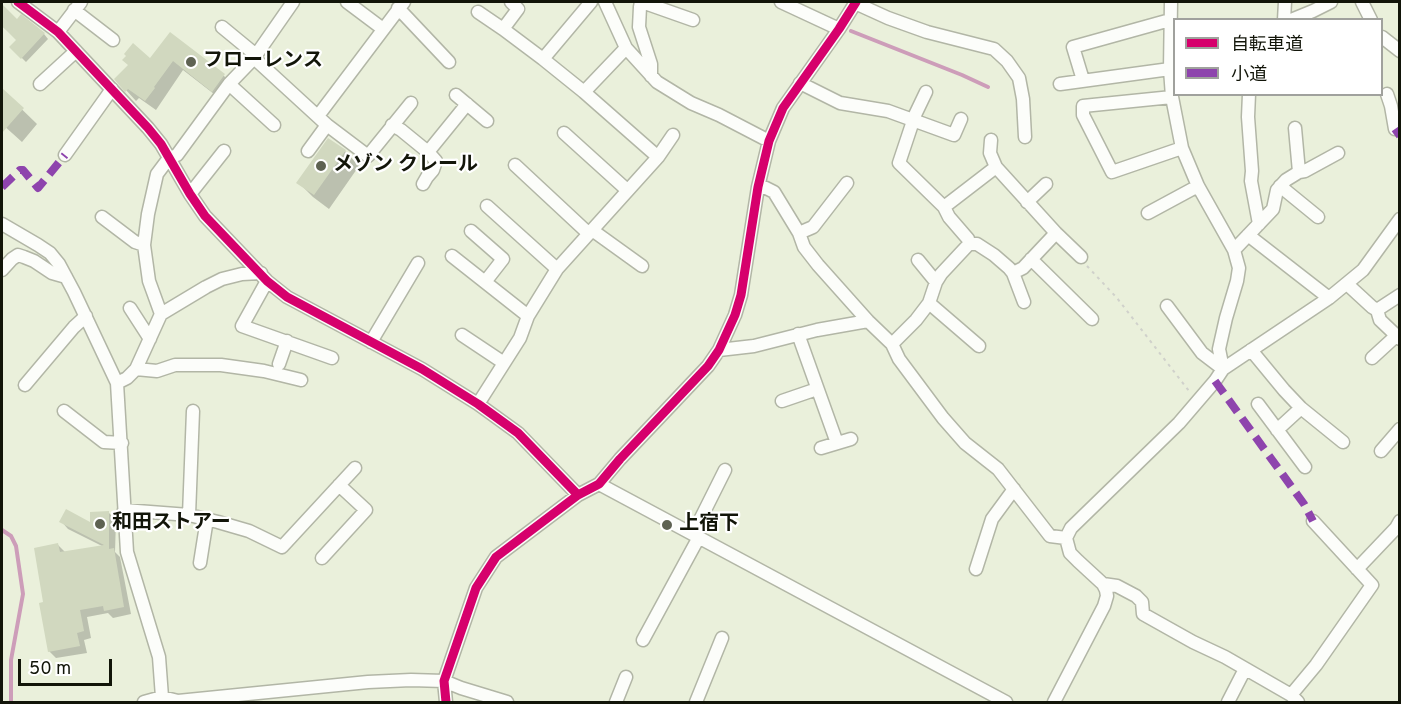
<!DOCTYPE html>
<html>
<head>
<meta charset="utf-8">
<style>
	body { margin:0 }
	#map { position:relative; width:1401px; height:704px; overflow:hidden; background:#eaf0db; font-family:Overpass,"Noto Sans JP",sans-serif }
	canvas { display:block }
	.frame { position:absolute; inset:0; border:3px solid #121509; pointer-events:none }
	.legend { position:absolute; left:1173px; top:18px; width:210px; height:78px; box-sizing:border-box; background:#fff; border:2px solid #a0a19d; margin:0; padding:8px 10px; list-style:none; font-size:18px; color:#121509 }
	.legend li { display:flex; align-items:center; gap:12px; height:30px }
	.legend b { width:30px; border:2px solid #a0a19d }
	.scale { position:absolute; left:18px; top:659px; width:94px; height:27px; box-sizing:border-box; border:3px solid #121509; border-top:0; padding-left:8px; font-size:18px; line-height:21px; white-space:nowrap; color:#121509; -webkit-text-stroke:4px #fff; paint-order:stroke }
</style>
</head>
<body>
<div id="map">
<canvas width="1401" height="704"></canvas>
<div class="frame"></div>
<ul class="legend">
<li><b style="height:8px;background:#d6006c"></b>自転車道</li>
<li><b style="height:8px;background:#8e44ad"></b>小道</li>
</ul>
<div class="scale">50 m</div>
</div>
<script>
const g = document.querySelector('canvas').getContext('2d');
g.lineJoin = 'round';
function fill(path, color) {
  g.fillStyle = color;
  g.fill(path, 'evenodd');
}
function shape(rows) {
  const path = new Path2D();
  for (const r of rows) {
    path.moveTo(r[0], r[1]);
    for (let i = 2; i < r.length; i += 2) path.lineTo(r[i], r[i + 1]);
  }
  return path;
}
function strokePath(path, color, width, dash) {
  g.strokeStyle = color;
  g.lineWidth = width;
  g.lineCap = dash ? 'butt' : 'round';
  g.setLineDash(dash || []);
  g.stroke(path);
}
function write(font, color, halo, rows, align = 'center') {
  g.font = font + ' Overpass,"Noto Sans JP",sans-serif';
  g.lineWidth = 4.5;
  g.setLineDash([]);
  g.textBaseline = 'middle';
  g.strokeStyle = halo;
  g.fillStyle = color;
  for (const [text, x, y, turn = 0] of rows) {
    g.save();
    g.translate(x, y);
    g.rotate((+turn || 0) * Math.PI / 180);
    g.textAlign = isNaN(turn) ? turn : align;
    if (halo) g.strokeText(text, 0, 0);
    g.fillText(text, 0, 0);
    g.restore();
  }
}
fill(shape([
	[2,12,44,34,48,39,26,62,11,47,18,40,2,26],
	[170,34,224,76,234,86,223,101,183,70,156,110,139,98,136,101,116,79,150,60],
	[2,90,37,124,22,142,2,124],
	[345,151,359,166,329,209,313,197,298,182],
	[109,513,116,520,115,552,120,557,131,614,113,618,108,613,87,617,91,638,84,640,87,653,56,658,49,651,58,545,66,553,102,546,68,529,61,521,92,524]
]), '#0003');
strokePath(shape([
	[851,31,962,75,988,87],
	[2,530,11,536,16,546,23,594,11,660,11,702]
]), '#cd9db9', 4);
fill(shape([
	[2,4,17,19,21,14,45,33,21,59,9,47,16,40,2,26],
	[170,32,225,74,212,92,173,61,154,87,155,88,145,101,128,89,125,92,114,79,128,65,122,60,126,56,124,54,133,43,150,58],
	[2,88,24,108,2,133],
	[328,138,346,150,314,195,296,183],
	[66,509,90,522,90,512,109,511,109,549,114,548,124,607,104,611,103,606,80,610,84,631,77,633,80,646,48,652,39,603,43,602,34,548,58,543,60,552,104,545,59,522]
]), '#d1d8bf');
const minor = shape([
	[18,2,58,32,148,128,161,144,190,194,205,216,267,281,287,297,422,369,478,404,518,433,578,495],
	[347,2,383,29],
	[511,2,518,9,503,29,543,59,584,92,658,157],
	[605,2,626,48,657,82,691,103,719,115,769,141],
	[641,2,640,7,639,27,651,64,651,76],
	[642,2,693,20],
	[781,2,839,29],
	[1171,2,1170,69,1172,97,1182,148,1198,186,1234,250,1239,268,1237,281,1226,318,1219,349,1223,369],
	[1362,2,1371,20],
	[855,3,888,18,927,32,994,49,1007,61,1019,78,1023,99,1025,137],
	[398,8,449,62],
	[74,10,113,40],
	[478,12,503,29],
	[1284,20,1285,2],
	[1291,20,1313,11,1331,2],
	[222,27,256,55],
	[58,32,81,2],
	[1382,37,1400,51],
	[254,58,327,125,368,156,411,103],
	[543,59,591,2],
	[1083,80,1073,47,1170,20],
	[800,83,840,103,888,111,954,135,961,119],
	[40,84,76,51],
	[229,84,274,125],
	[1060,84,1170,69],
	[584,92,626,48],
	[926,92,915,115,899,163,944,207,949,217,968,239,969,244],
	[1249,94,1248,117,1252,171,1251,181,1259,224],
	[1387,94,1391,106,1395,129],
	[456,95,487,121],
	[1172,97,1083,106,1083,115,1112,172,1182,148],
	[318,116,404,2],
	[392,125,401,130,428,152,436,161,433,170,427,177,423,184],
	[1295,128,1299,172],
	[564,133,627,190],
	[991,140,990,153,996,167,1056,233,1081,257],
	[308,151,327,125],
	[428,152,467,104],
	[65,155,112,89],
	[515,165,588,233],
	[1280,186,1318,217],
	[758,187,766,188,774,192,799,233,804,247,818,265,868,321,892,344,899,359,943,418,965,443,998,469,1050,536,1066,538],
	[190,194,224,151],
	[1027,202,1046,184],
	[487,206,557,269],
	[944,207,996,167],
	[1148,213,1198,186],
	[102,217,135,242,144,245],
	[2,224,38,245,50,253,59,264,74,292,117,383,127,552,159,657,162,697],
	[592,230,642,266],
	[471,231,503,259,485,282],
	[799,233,813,227,847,183],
	[1248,235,1329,298],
	[969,244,977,244,994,255,1009,268,1013,273,1023,268,1056,233],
	[1234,250,1273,209,1277,190,1286,180,1299,172,1305,171,1338,153],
	[452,256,528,316],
	[1031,259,1092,319],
	[918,260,936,282],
	[2,270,12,259,18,255,24,257,34,261,52,273,66,277],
	[1013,273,1024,302],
	[267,281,242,326,332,358],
	[1347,284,1372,307,1377,310,1380,320,1400,339],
	[929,303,979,346],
	[1167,306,1202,353,1223,369],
	[130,308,150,339],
	[1377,310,1400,295],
	[161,314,149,281,144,245,148,214,157,174,169,158,177,155,229,84,254,58,293,2],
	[798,334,837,443],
	[462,335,504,363],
	[371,342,418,263],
	[892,344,916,320,929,303,936,282,941,274,969,244],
	[719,350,754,346,817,330,868,321],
	[1251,350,1284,390,1301,408,1343,442],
	[1372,358,1396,336],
	[279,364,287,341],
	[136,369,157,371,175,365,221,365,264,371,301,380],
	[117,383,127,378,136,369,161,314,206,287,222,279,242,274,261,273],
	[25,385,74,327,86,316],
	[782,401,817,389],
	[478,404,520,338,528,316,557,269,658,157,673,135],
	[1258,404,1305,467],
	[64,411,104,442,122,443],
	[1277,430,1301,408],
	[821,448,851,439],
	[1381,451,1400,429],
	[599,484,1006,702],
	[124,510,189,515,218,522,249,531,282,547,355,468],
	[189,515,193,411],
	[693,534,725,470],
	[322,558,366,510,339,485],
	[200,563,207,519],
	[976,569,992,519,1014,489],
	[1357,569,1396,528,1400,521],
	[1103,584,1117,586,1136,596,1142,602,1143,614,1193,642,1225,657,1291,695],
	[643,640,699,537],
	[144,702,162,697,178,701,368,682,411,680,444,681,461,688,507,702],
	[446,702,444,681,476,588,496,557,578,495,599,484,620,459,708,366,719,350,735,315,741,295,758,187,769,141,783,108,839,29,856,2],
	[616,702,626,677],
	[696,702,722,638],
	[1054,702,1104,606,1107,596,1106,590,1103,584,1078,561,1070,553,1066,538,1071,528,1179,423,1215,381,1223,369,1329,298,1363,270,1400,219],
	[1228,702,1245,669],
	[1298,702,1291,695,1316,665,1372,585,1313,521]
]);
strokePath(minor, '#b2b6a6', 15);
strokePath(shape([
	[1087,266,1117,298,1189,391]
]), '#d0d1cb', 2, [3, 4.5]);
strokePath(minor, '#fcfdfa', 12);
strokePath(shape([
	[1395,129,1400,136],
	[2,187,20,170,23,170,38,188,65,155],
	[1215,381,1304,504,1313,521]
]), '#8e44ad', 8, [15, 8]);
strokePath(shape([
	[18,2,58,32,148,128,161,144,190,194,205,216,267,281,287,297,422,369,478,404,518,433,578,495],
	[446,702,444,681,476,588,496,557,578,495,599,484,620,459,708,366,719,350,735,315,741,295,758,187,769,141,783,108,839,29,856,2]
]), '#d6006c', 9);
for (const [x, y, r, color] of [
	[191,62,6,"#5e6252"],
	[321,166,6,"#5e6252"],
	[100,524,6,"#5e6252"],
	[667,525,6,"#5e6252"]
]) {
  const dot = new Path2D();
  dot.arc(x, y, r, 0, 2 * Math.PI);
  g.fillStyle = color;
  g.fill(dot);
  strokePath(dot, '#fff', 2);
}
write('bold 20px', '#121509', '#fff', [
	["フローレンス",203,62],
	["メゾン クレール",333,166],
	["和田ストアー",112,524],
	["上宿下",679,525]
], 'left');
</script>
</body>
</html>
